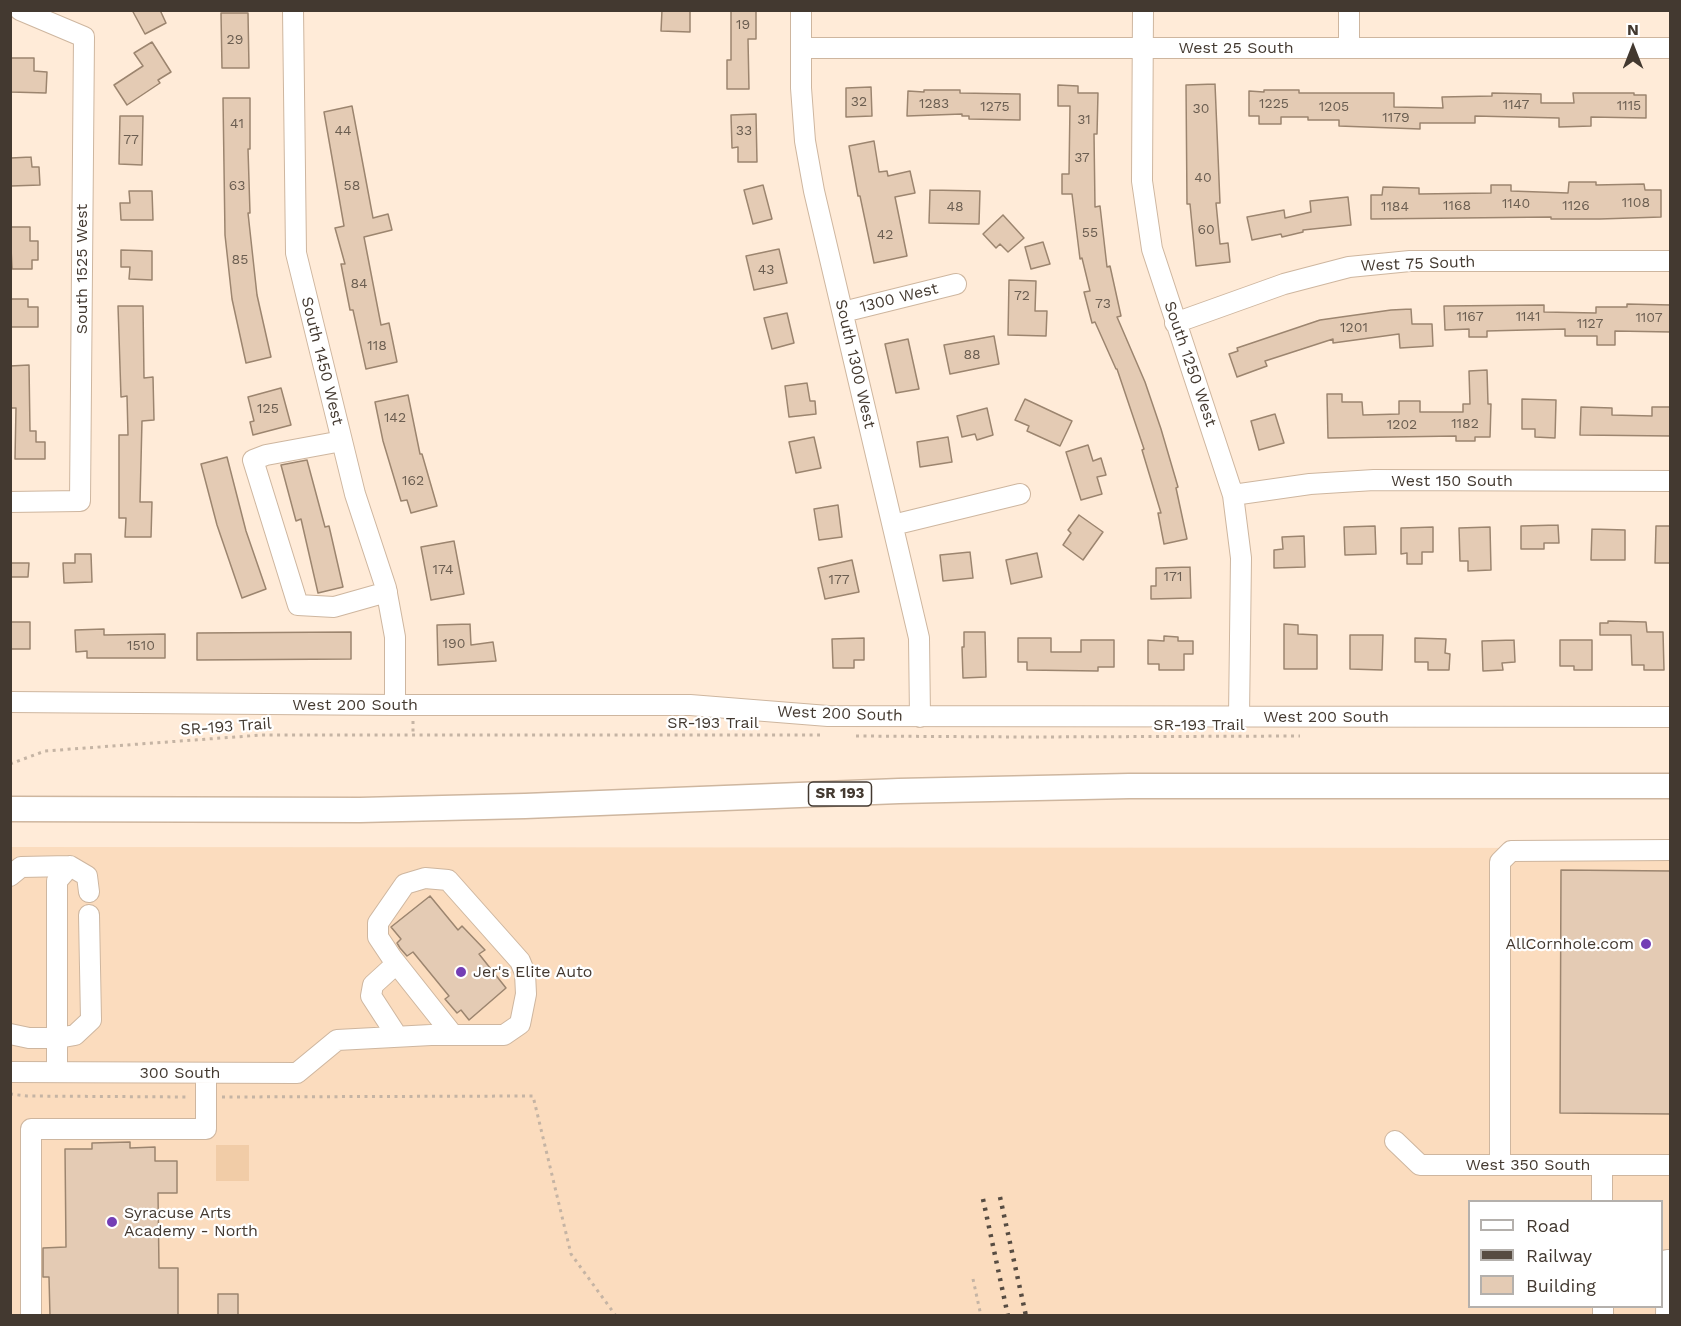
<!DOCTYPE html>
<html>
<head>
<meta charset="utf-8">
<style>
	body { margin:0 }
	#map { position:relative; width:1681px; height:1326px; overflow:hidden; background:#ffebd8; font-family:"Work Sans",sans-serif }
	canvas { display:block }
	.frame { position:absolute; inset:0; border:12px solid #433930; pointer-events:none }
	.legend { position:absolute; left:1468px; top:1200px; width:195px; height:108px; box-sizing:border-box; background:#fff; border:2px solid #b4b0ac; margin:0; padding:8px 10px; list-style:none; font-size:18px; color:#433930 }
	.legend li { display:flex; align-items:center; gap:12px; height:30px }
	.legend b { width:30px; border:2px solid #b4b0ac }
	.north { position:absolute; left:1603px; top:18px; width:60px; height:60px; -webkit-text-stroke:4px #fff; paint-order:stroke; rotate:0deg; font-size:16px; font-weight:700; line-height:24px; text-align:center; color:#433930 }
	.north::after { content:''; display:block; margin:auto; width:21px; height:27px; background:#433930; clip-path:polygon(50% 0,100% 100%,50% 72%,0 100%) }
</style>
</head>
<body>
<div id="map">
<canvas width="1681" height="1326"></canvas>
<div class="frame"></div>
<ul class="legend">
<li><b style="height:8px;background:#fff"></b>Road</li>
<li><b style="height:8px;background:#574c42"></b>Railway</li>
<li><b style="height:16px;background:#e4cbb4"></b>Building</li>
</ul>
<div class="north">N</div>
</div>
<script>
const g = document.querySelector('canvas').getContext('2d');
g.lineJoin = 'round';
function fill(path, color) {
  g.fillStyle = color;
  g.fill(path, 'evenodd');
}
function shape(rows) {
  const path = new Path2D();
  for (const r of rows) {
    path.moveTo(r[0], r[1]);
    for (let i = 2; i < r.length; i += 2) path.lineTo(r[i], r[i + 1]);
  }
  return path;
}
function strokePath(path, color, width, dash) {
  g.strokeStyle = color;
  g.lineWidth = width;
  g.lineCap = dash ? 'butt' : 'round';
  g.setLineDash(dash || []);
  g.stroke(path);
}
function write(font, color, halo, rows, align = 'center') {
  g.font = font + ' "Work Sans",sans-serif';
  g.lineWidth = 4.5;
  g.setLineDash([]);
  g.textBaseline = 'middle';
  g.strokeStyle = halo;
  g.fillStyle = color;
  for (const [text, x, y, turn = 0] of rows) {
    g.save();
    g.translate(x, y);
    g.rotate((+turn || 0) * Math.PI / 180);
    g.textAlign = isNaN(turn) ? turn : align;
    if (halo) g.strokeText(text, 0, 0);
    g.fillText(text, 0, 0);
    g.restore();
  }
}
fill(shape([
	[11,847,1670,848,1670,1315,11,1316],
	[1470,1202,1662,1202,1662,1306,1470,1306]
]), '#fbdcbe');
fill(shape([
	[216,1145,249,1145,249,1181,216,1181]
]), '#f1cca7');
const building = shape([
	[132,10,160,10,166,23,145,34,132,10],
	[662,10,690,10,690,32,661,31,662,10],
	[731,10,756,10,756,39,748,39,749,89,727,89,727,60,731,60,731,10],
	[221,13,248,13,249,68,222,68,221,13],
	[152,42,171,72,158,80,160,83,127,105,114,85,143,66,134,53,152,42],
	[10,58,34,58,34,71,47,72,46,93,11,92,10,58],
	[1215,84,1220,203,1216,203,1220,244,1228,243,1230,262,1196,266,1190,204,1187,204,1186,85,1215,84],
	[1058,85,1078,86,1078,93,1098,93,1097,134,1094,134,1095,207,1100,206,1107,267,1110,266,1121,316,1117,317,1145,382,1161,429,1178,487,1176,488,1187,539,1164,544,1158,513,1161,513,1142,450,1144,449,1117,369,1116,369,1095,322,1092,323,1084,292,1090,291,1082,258,1080,259,1072,194,1062,194,1062,174,1069,174,1070,106,1058,106,1058,85],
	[871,87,872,116,846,117,846,88,871,87],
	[924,90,960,90,960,93,1020,94,1020,120,969,119,969,116,962,116,962,114,907,116,908,91,924,92,924,90],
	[1264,90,1299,90,1299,93,1394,93,1394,107,1443,108,1442,97,1492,96,1492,93,1541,94,1541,103,1574,103,1573,93,1634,93,1634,95,1646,95,1646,118,1591,117,1591,126,1559,127,1559,118,1475,116,1475,123,1420,123,1420,129,1339,126,1339,120,1308,120,1308,117,1281,117,1281,124,1259,124,1259,116,1249,116,1249,91,1264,92,1264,90],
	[223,98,250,98,250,149,248,149,250,213,248,213,257,295,271,357,246,363,232,299,225,235,223,98],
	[352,106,373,218,388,214,392,230,364,237,381,325,389,323,397,362,366,369,353,310,350,310,341,264,345,264,335,228,344,226,324,112,352,106],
	[756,114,757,162,738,162,738,147,732,148,731,115,756,114],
	[120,116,143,116,142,165,119,164,120,116],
	[874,141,879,172,887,171,888,176,910,171,915,193,895,197,907,256,874,263,860,196,858,196,849,146,874,141],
	[31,157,32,167,39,167,40,185,11,186,11,158,31,157],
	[1569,182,1596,182,1596,185,1644,184,1645,190,1661,190,1661,217,1600,219,1551,219,1551,217,1371,219,1371,195,1382,195,1383,187,1419,188,1419,194,1491,193,1491,185,1511,185,1511,191,1568,193,1569,182],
	[763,185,772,219,753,224,744,190,763,185],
	[930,190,980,191,979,224,929,223,930,190],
	[129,191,152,191,153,220,121,220,120,203,130,203,129,191],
	[1348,197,1351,225,1303,230,1303,232,1282,237,1281,234,1252,240,1247,217,1284,210,1285,218,1311,212,1310,201,1348,197],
	[1003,215,1024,238,1008,252,1000,244,996,248,983,234,1003,215],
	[10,227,30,227,30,241,38,241,38,260,32,260,32,269,12,269,10,227],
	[1043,242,1050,264,1031,269,1025,247,1043,242],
	[779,249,787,283,754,290,746,256,779,249],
	[121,250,152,251,152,280,129,279,130,267,121,267,121,250],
	[1009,280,1036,281,1035,311,1047,311,1046,336,1008,335,1009,280],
	[10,299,28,299,28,307,38,307,38,327,10,327,10,299],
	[1627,304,1671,305,1671,332,1615,331,1615,345,1597,345,1597,336,1565,336,1565,329,1487,331,1487,337,1469,337,1469,329,1445,330,1444,306,1544,305,1544,312,1596,313,1596,307,1627,307,1627,304],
	[118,306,143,306,144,378,153,377,154,420,142,421,140,502,152,502,151,537,125,537,126,518,119,518,119,435,128,435,127,396,121,397,118,306],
	[1411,309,1412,324,1432,324,1433,346,1400,348,1399,334,1333,343,1333,339,1265,361,1267,366,1237,377,1229,354,1238,351,1237,348,1320,320,1391,310,1411,309],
	[787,313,794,343,772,349,764,318,787,313],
	[994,336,999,364,950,374,944,345,994,336],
	[908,339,919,389,896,393,885,344,908,339],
	[29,365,30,431,36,431,36,442,45,442,45,459,15,459,16,408,10,408,10,366,29,365],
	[1487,370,1488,404,1491,404,1490,437,1475,437,1475,441,1456,441,1456,436,1328,438,1327,394,1342,394,1342,402,1362,402,1363,415,1399,414,1399,401,1420,401,1420,412,1463,412,1463,404,1470,404,1469,371,1487,370],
	[807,383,810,401,815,401,816,414,789,417,785,386,807,383],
	[281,388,291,425,253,435,250,422,254,421,248,397,281,388],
	[408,395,420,454,422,454,437,506,411,513,407,500,401,501,383,441,375,402,408,395],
	[1025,399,1072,421,1060,446,1027,431,1029,426,1015,420,1025,399],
	[1522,399,1556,400,1555,438,1535,437,1535,429,1522,429,1522,399],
	[1581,407,1612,408,1612,415,1652,416,1652,407,1671,407,1671,436,1580,435,1581,407],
	[987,408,993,435,977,440,975,434,962,437,957,416,987,408],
	[1275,414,1284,443,1259,450,1251,421,1275,414],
	[814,437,821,468,796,473,789,442,814,437],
	[948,437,952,462,920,467,917,442,948,437],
	[1088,445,1093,461,1101,458,1106,475,1097,477,1102,494,1081,500,1066,452,1088,445],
	[227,457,246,531,266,589,242,598,217,525,201,464,227,457],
	[307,460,325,527,329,526,343,587,318,593,301,519,296,521,281,465,307,460],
	[838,505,842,537,819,540,814,509,838,505],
	[1079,515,1103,532,1083,560,1063,545,1071,533,1068,530,1079,515],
	[1558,525,1559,543,1544,543,1544,549,1521,549,1521,526,1558,525],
	[1375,526,1376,554,1345,555,1344,527,1375,526],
	[1656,526,1671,526,1671,563,1655,563,1656,526],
	[1433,527,1433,552,1422,552,1422,564,1407,564,1407,553,1401,554,1401,528,1433,527],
	[1490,527,1491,570,1468,571,1468,561,1460,561,1459,528,1490,527],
	[1592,529,1625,530,1625,560,1591,560,1592,529],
	[1304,536,1305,567,1274,568,1274,550,1283,549,1282,537,1304,536],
	[454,541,464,594,431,600,421,547,454,541],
	[970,552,973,578,943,581,940,555,970,552],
	[1037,553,1042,577,1011,584,1006,560,1037,553],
	[75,554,91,554,92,582,64,583,63,563,75,563,75,554],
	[852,560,859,592,825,599,818,568,852,560],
	[10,563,29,563,28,577,10,577,10,563],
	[1190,567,1191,598,1151,599,1151,586,1156,586,1156,568,1190,567],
	[1608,621,1646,622,1647,632,1663,632,1664,670,1644,670,1644,665,1632,665,1631,635,1600,635,1600,623,1608,623,1608,621],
	[10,622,30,622,30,649,10,649,10,622],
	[470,624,471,645,493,642,496,661,438,665,437,625,470,624],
	[1284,624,1298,625,1298,634,1317,635,1317,669,1284,669,1284,624],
	[104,629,104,635,165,634,165,658,87,658,87,651,76,652,75,630,104,629],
	[351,632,351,659,197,660,197,633,351,632],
	[964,632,985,632,986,677,963,678,962,647,964,647,964,632],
	[1350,635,1383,635,1382,670,1350,669,1350,635],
	[1164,636,1178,637,1178,641,1193,641,1193,654,1184,654,1184,670,1159,670,1159,664,1148,664,1148,640,1164,641,1164,636],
	[864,638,864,660,854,660,854,668,833,668,832,639,864,638],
	[1018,638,1051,638,1051,652,1081,652,1081,640,1114,640,1114,667,1098,667,1098,671,1027,670,1027,662,1018,662,1018,638],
	[1415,638,1446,639,1445,653,1450,654,1449,670,1428,670,1428,662,1415,662,1415,638],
	[1514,640,1515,662,1502,663,1503,670,1483,671,1482,641,1514,640],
	[1560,640,1592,640,1592,670,1574,670,1574,666,1560,666,1560,640],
	[1561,870,1671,871,1671,1114,1560,1113,1561,870],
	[430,896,458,930,462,926,485,950,479,954,506,988,469,1020,461,1010,457,1013,445,999,449,996,413,952,407,956,400,948,397,943,401,939,391,927,430,896],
	[130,1142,130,1148,155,1147,155,1161,177,1161,177,1193,158,1193,159,1268,178,1268,178,1316,50,1316,49,1277,43,1277,43,1248,66,1247,65,1149,92,1149,92,1143,130,1142],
	[218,1294,238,1294,238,1316,218,1316,218,1294]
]);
fill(building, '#e4cbb4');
strokePath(building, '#9c856f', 1.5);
const minor = shape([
	[293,10,296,253,355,494,386,588,395,637,395,705],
	[801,10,801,88,805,141,814,191,919,638,920,717],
	[1143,10,1142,181,1152,249,1233,495,1241,558,1239,717],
	[801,48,1670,48],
	[1349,48,1349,10],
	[843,312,956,284],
	[1175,323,1284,284,1349,267,1410,261,1670,261],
	[342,441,266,455,253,460,298,605,334,607,387,592],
	[1233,495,1310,484,1374,480,1670,481],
	[10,502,80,501,84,37,20,10],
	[893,525,1020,494],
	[10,702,395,705,690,705,828,716,1670,717],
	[10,876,21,867,70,866,87,876,89,892],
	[396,964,373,985,371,996,397,1036],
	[10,1034,29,1038,58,1038,75,1035,91,1020,89,915],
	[10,1072,297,1073,337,1040,431,1035,504,1035,520,1024,526,994,525,973,520,961,448,880,425,878,405,884,378,923,378,937,392,958,453,1035],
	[57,1072,57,881,70,866],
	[1395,1141,1420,1165,1670,1165],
	[1500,1165,1500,862,1511,851,1670,850],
	[1602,1165,1602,1202],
	[1603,1306,1603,1316],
	[31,1316,31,1129,206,1129,206,1073],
	[1666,1316,1667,1260,1670,1260]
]);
const major = shape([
	[10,809,360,810,525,806,899,791,1129,786,1670,786]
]);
strokePath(minor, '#ceb69f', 22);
strokePath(major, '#ceb69f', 27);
strokePath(shape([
	[413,721,413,734],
	[856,736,1024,737,1300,736],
	[10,764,45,751,262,735,820,735],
	[10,1094,27,1096,188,1097],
	[222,1097,533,1096,571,1254,616,1316],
	[973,1279,981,1316]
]), '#c5b4a4', 3, [3, 4.5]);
strokePath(minor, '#fff', 20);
strokePath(major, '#fff', 24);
strokePath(shape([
	[1000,1197,1026,1316],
	[983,1199,1008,1316]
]), '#574c42', 4.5, [3, 6]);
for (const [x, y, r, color] of [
	[1646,944,6,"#733eb5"],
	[461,972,6,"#733eb5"],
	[112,1222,6,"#733eb5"]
]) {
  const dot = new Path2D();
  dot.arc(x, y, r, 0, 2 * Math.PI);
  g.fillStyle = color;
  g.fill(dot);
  strokePath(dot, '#fff', 2);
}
write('14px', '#6b5e51', null, [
	["19",743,25],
	["29",235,40],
	["32",859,102],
	["1283",934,104],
	["1225",1274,104],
	["1147",1516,105],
	["1115",1629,106],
	["1275",995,107],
	["1205",1334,107],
	["30",1201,109],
	["1179",1396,118],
	["31",1084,120],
	["41",237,124],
	["44",343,131],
	["33",744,131],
	["77",131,140],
	["37",1082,158],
	["40",1203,178],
	["63",237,186],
	["58",352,186],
	["1108",1636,203],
	["1140",1516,204],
	["1168",1457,206],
	["1126",1576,206],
	["48",955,207],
	["1184",1395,207],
	["60",1206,230],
	["55",1090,233],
	["42",885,235],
	["85",240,260],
	["43",766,270],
	["84",359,284],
	["72",1022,296],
	["73",1103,304],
	["1167",1470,317],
	["1141",1528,317],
	["1107",1649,318],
	["1127",1590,324],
	["1201",1354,328],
	["118",377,346],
	["88",972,355],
	["125",268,409],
	["142",395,418],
	["1182",1465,424],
	["1202",1402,425],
	["162",413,481],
	["174",443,570],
	["171",1173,577],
	["177",839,580],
	["190",454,644],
	["1510",141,646]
]);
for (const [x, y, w] of [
	[840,794,63]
]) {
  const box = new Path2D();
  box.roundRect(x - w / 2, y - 12, w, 24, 4.5);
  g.fillStyle = '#fff';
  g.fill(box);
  strokePath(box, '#433930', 1.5);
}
write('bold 15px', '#433930', null, [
	["SR 193",840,794]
]);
write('16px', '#433930', '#fff', [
	["West 25 South",1236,48],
	["West 75 South",1418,264,-2],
	["South 1525 West",82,269,-90],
	["1300 West",899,298,-14],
	["South 1450 West",322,361,76],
	["South 1300 West",855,364,77],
	["South 1250 West",1190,364,71],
	["West 150 South",1452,481],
	["West 200 South",355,705],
	["West 200 South",840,714,2],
	["West 200 South",1326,717],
	["SR-193 Trail",713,723],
	["SR-193 Trail",1199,725],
	["SR-193 Trail",226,727,-4],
	["300 South",180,1073],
	["West 350 South",1528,1165]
]);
write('16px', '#433930', '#fff', [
	["AllCornhole.com",1634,944,"right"],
	["Jer's Elite Auto",473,972],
	["Syracuse Arts",124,1213],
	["Academy - North",124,1231]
], 'left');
</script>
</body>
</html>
